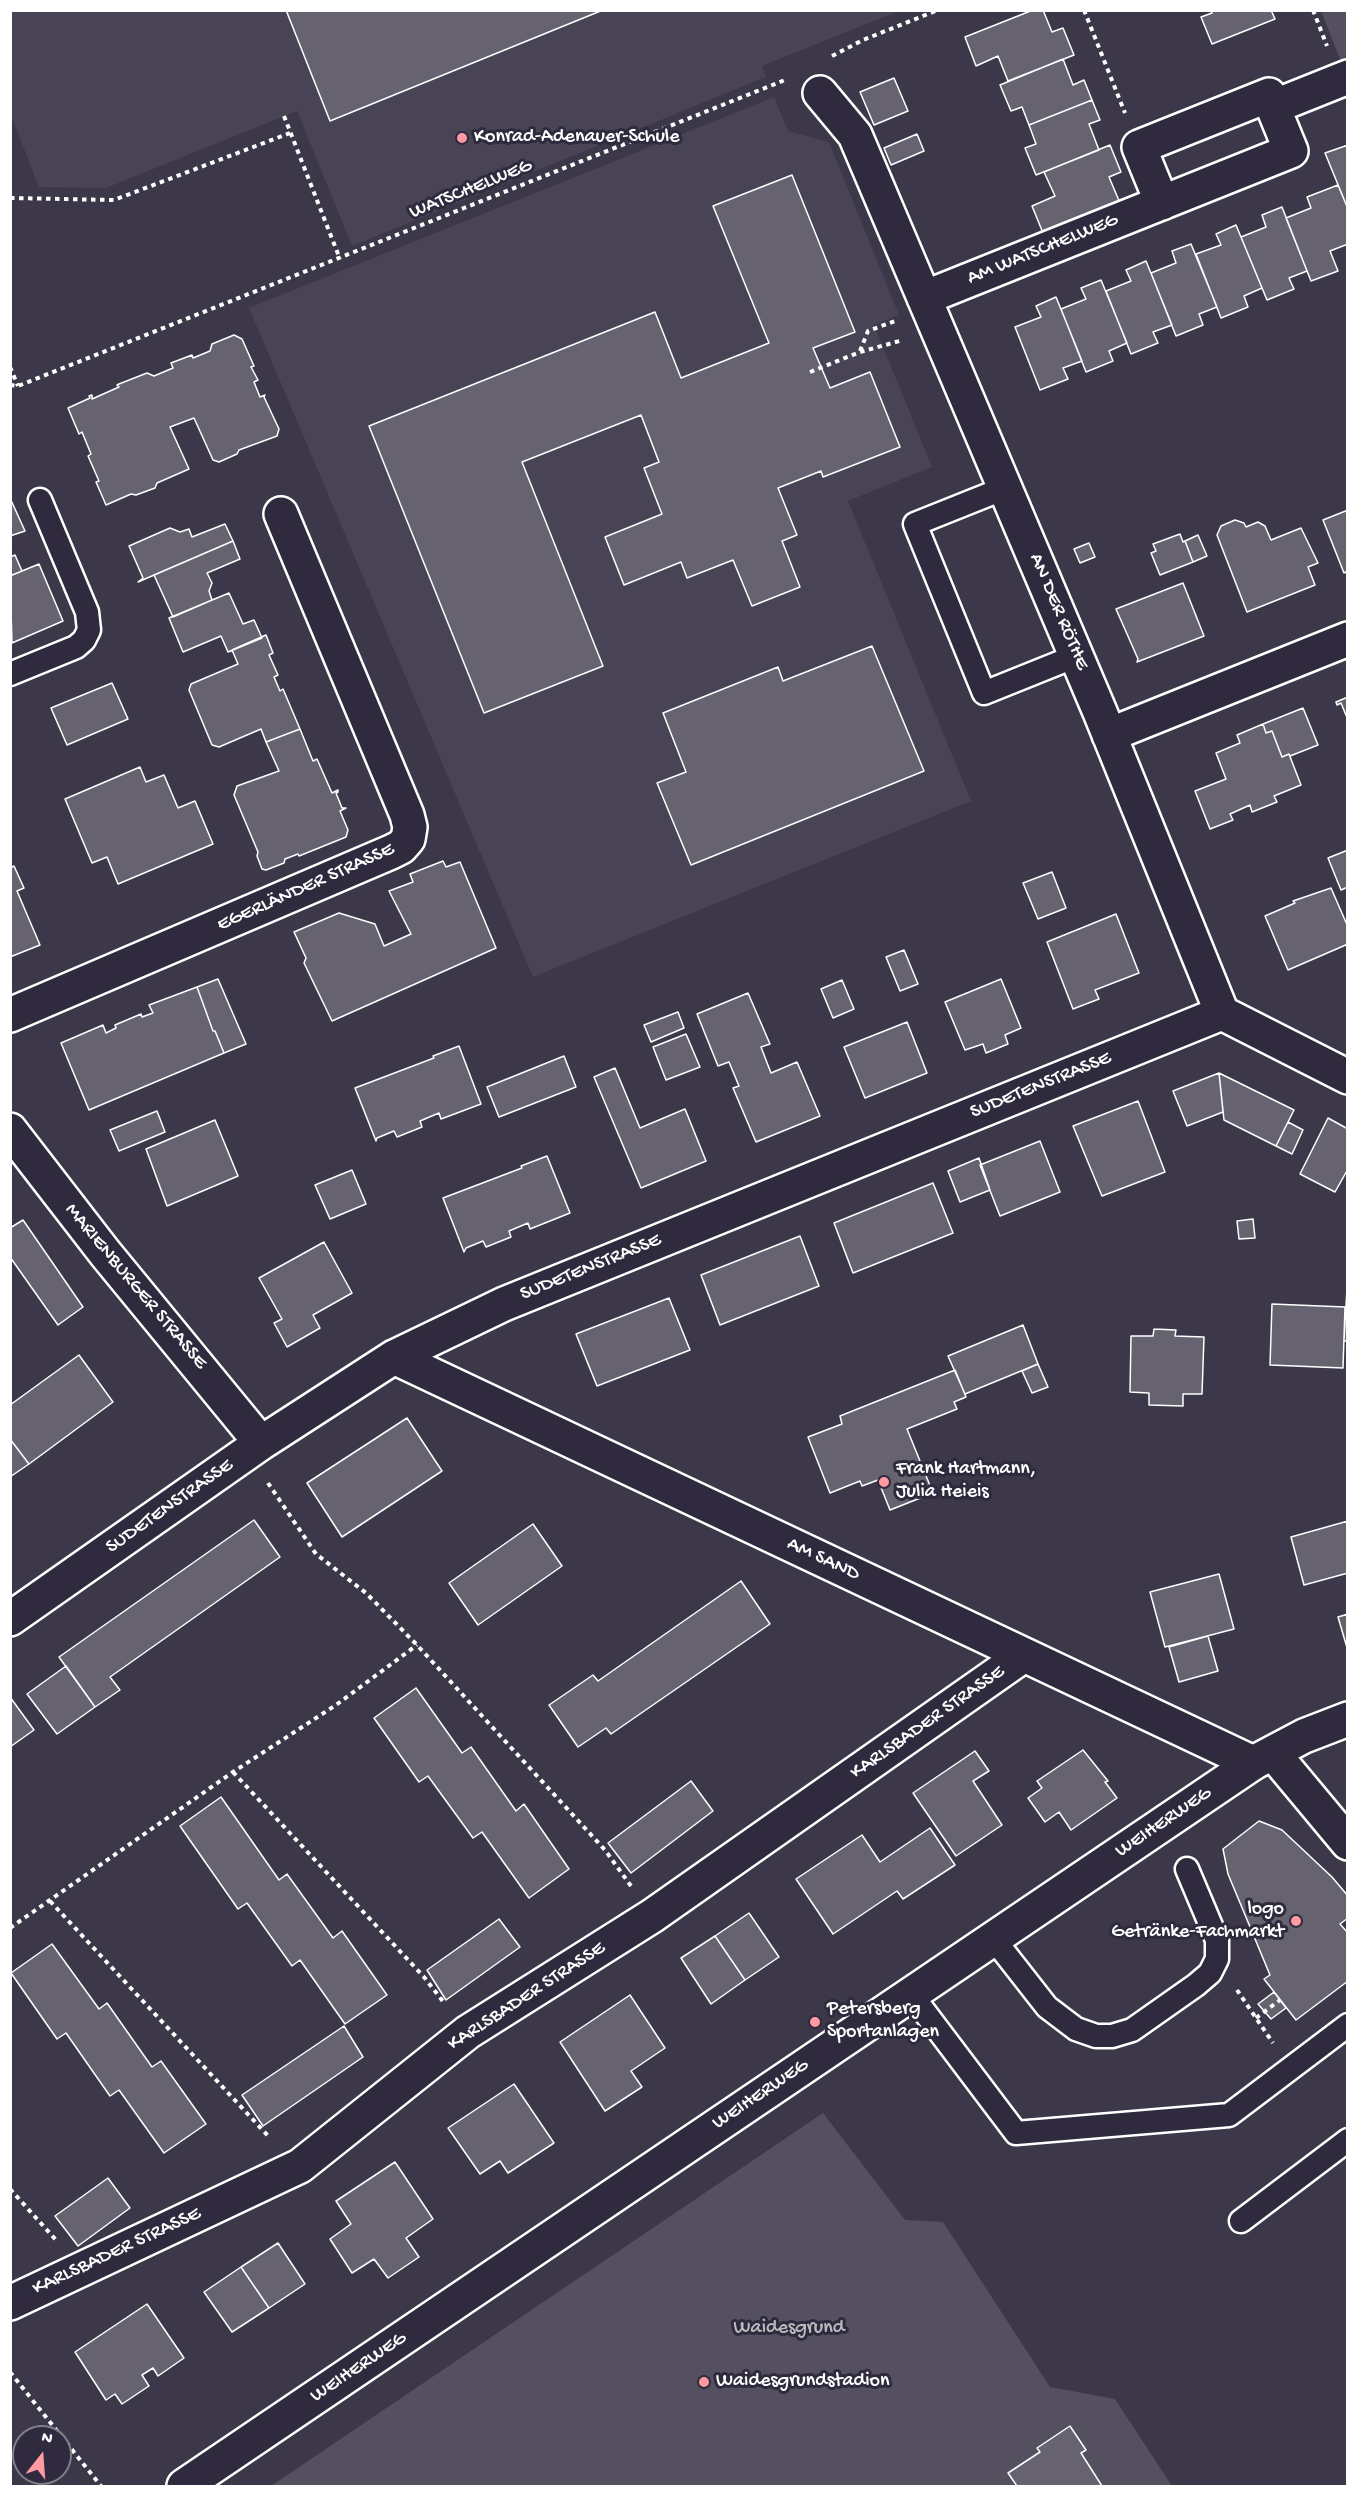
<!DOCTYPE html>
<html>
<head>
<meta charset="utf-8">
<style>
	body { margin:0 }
	#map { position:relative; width:1358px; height:2497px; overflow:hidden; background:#3c3749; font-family:"Gochi Hand",sans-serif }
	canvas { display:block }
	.frame { position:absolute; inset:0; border:12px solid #fff; pointer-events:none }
	.north { position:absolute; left:12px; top:2425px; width:60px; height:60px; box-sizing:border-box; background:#2f2a3d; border:2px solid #827f8b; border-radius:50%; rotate:17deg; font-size:16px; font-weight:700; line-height:24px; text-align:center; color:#fff }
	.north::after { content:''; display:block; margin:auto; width:21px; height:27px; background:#ff9aa2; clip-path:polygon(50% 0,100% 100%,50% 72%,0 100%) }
</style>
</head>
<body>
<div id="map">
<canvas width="1358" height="2497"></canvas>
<div class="frame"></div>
<div class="north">N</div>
</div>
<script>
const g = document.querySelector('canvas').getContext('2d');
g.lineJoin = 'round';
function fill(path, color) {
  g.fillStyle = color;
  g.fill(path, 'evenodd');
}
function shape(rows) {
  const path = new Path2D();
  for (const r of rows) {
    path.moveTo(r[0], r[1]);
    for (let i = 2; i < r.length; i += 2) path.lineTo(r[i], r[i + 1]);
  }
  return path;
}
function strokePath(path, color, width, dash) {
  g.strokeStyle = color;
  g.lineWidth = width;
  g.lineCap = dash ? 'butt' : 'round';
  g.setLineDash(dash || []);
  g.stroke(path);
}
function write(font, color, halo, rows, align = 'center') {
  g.font = font + ' "Gochi Hand",sans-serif';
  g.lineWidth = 6;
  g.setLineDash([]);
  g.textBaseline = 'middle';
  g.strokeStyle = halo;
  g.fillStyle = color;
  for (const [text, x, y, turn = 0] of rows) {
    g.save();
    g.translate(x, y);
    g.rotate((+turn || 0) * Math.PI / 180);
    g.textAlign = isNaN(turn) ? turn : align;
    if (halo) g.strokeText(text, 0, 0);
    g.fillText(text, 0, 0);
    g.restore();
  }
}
fill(shape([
	[10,11,899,11,762,66,766,77,352,246,297,111,106,188,39,187,11,115],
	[774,97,788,131,829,142,899,315,874,325,932,467,848,501,971,801,533,977,249,308]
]), '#494455');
fill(shape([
	[1321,11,1347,11,1347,61,1342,64],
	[823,2113,905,2220,943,2222,1050,2387,1115,2399,1172,2486,271,2486]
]), '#555060');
const building = shape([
	[286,10,603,10,330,121,286,10],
	[1033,10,1043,10,1052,32,1063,28,1074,55,1008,81,998,56,976,66,965,37,1033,10],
	[1211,10,1271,10,1275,19,1212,44,1201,17,1212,13,1211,10],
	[1063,59,1073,85,1084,80,1092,100,1029,125,1022,107,1011,111,1000,85,1063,59],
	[894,78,908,111,874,125,860,92,894,78],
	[1092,100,1100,120,1089,124,1099,150,1036,175,1025,148,1036,144,1029,125,1092,100],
	[917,134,924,151,891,165,884,148,917,134],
	[1110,145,1121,172,1109,177,1120,203,1043,233,1032,206,1055,196,1044,172,1110,145],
	[1348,145,1348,209,1325,153,1348,145],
	[792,175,855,332,813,348,830,388,870,372,900,447,823,477,821,471,778,488,797,535,782,541,800,587,752,606,733,560,687,578,681,562,624,585,605,537,662,514,644,468,659,462,641,415,522,462,603,666,484,713,369,426,655,312,681,378,769,343,713,206,792,175],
	[1338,185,1348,209,1348,244,1330,251,1338,271,1311,281,1286,218,1311,208,1307,197,1338,185],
	[1282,207,1307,271,1289,278,1294,289,1267,300,1241,237,1266,227,1262,215,1282,207],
	[1236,225,1262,288,1244,296,1248,307,1221,318,1196,254,1221,245,1216,234,1236,225],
	[1191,244,1217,307,1199,314,1203,325,1176,336,1151,273,1176,263,1172,251,1191,244],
	[1146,261,1172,325,1153,332,1158,343,1131,354,1106,291,1131,281,1126,270,1146,261],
	[1101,280,1127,343,1109,351,1113,361,1086,372,1061,309,1086,299,1081,288,1101,280],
	[1056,297,1082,361,1063,368,1068,379,1040,390,1015,327,1041,317,1036,306,1056,297],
	[234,335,242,339,254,366,251,367,258,380,254,382,260,397,265,395,264,397,279,429,277,436,239,450,237,454,219,462,213,460,194,418,170,427,189,469,157,483,155,488,136,495,131,494,106,505,96,482,99,481,88,456,91,454,82,432,79,434,68,408,90,398,89,396,92,395,92,399,119,387,117,385,119,384,147,373,154,376,173,368,171,363,192,355,193,358,210,351,212,344,234,335],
	[10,498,25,531,10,536,10,498],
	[1348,510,1348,571,1344,573,1323,520,1348,510],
	[1235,520,1244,523,1246,527,1258,522,1265,526,1271,540,1301,528,1318,563,1308,567,1315,585,1247,612,1217,535,1221,526,1235,520],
	[225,524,233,541,138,582,143,578,129,546,170,528,180,532,189,529,192,537,225,524],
	[1180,534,1183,542,1185,541,1193,562,1160,575,1151,553,1156,551,1153,544,1180,534],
	[1198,535,1207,556,1193,562,1185,541,1198,535],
	[233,541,240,559,207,573,212,583,209,591,212,600,173,617,154,575,233,541],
	[1089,543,1095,557,1080,563,1074,549,1089,543],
	[15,555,22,571,10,576,10,557,15,555],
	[39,564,63,621,12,643,10,576,39,564],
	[1183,583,1204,636,1137,662,1138,659,1116,609,1183,583],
	[229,593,243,624,254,620,262,638,228,652,221,636,183,652,169,618,229,593],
	[266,635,273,653,269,655,278,675,274,677,280,691,283,689,300,729,266,742,261,729,219,747,212,745,189,690,191,684,238,664,232,650,266,635],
	[872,646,924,771,691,865,657,783,686,772,663,713,778,667,783,681,872,646],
	[112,683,128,719,67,745,51,708,112,683],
	[1348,697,1348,720,1341,703,1337,705,1336,702,1348,697],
	[1303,708,1318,745,1290,756,1289,754,1282,757,1272,731,1266,733,1263,724,1303,708],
	[1263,724,1266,733,1272,731,1282,757,1289,754,1301,785,1274,796,1277,802,1252,812,1250,805,1230,814,1233,820,1210,829,1195,791,1226,779,1216,753,1240,743,1237,735,1263,724],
	[300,729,313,761,317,759,332,793,338,790,338,792,336,793,342,808,346,808,340,811,348,830,346,837,299,856,298,854,285,859,284,863,266,870,262,869,257,856,258,852,234,795,237,786,279,771,266,742,300,729],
	[140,767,146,782,164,775,178,808,195,801,213,844,118,884,107,857,92,863,65,799,140,767],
	[1348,850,1348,887,1341,890,1328,858,1348,850],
	[443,861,446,867,460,862,496,948,332,1021,304,963,306,958,294,932,339,913,375,924,384,946,411,934,389,891,413,882,410,874,443,861],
	[14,866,24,888,17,891,40,945,10,957,10,868,14,866],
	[1052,872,1066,908,1038,919,1023,883,1052,872],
	[1331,888,1348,927,1348,944,1288,970,1265,916,1295,903,1293,901,1331,888],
	[1116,914,1139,973,1095,990,1099,999,1073,1009,1047,942,1116,914],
	[904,950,918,984,900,991,886,957,904,950],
	[218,979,246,1044,224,1053,215,1031,213,1031,197,987,218,979],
	[1001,979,1021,1028,1005,1035,1008,1044,986,1053,983,1044,965,1050,945,1002,1001,979],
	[842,980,854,1009,833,1018,821,989,842,980],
	[197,987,213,1031,215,1031,224,1053,89,1110,61,1043,103,1025,106,1033,116,1028,115,1025,141,1014,142,1017,153,1013,149,1005,197,987],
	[748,993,770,1044,761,1047,771,1073,797,1062,820,1116,756,1142,733,1088,739,1086,729,1062,718,1066,697,1014,748,993],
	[678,1012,684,1028,651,1042,644,1025,678,1012],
	[907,1022,927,1073,865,1098,844,1047,907,1022],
	[686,1034,700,1067,666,1080,653,1047,686,1034],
	[459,1046,481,1104,441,1119,439,1113,420,1121,422,1127,397,1137,394,1131,377,1138,376,1141,355,1088,434,1058,433,1056,459,1046],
	[564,1056,576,1087,499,1117,487,1087,564,1056],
	[615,1068,640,1128,685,1109,706,1161,641,1188,594,1077,615,1068],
	[1219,1073,1294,1110,1276,1146,1224,1120,1219,1073],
	[1219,1073,1223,1112,1187,1126,1173,1091,1219,1073],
	[1138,1101,1165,1172,1102,1196,1073,1126,1138,1101],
	[157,1111,165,1132,119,1151,110,1130,157,1111],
	[1328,1118,1348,1129,1348,1169,1335,1192,1300,1174,1328,1118],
	[215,1120,238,1176,167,1206,146,1149,215,1120],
	[1288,1122,1303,1130,1292,1154,1276,1146,1288,1122],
	[1040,1141,1060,1192,1000,1216,980,1165,1040,1141],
	[547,1156,570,1213,530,1229,528,1223,509,1231,511,1237,486,1247,483,1241,466,1248,464,1252,443,1198,522,1168,521,1166,547,1156],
	[979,1158,990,1190,960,1202,948,1171,979,1158],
	[352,1170,366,1204,330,1219,315,1185,352,1170],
	[933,1183,953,1233,853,1273,834,1223,933,1183],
	[1253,1219,1255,1238,1239,1239,1237,1221,1253,1219],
	[23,1220,83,1307,58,1325,10,1257,10,1228,23,1220],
	[800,1236,819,1286,720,1325,701,1275,800,1236],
	[324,1242,352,1293,313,1315,320,1328,287,1347,274,1323,282,1319,259,1278,324,1242],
	[1347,1288,1348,1288,1348,1341,1344,1341,1347,1288],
	[669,1298,690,1350,597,1386,576,1334,669,1298],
	[1272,1304,1345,1307,1343,1368,1270,1365,1272,1304],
	[1023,1325,1038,1364,965,1394,948,1356,1023,1325],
	[1154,1329,1176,1330,1175,1336,1204,1337,1202,1394,1183,1394,1183,1406,1149,1405,1149,1393,1130,1392,1131,1336,1153,1336,1154,1329],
	[79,1355,113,1402,29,1464,10,1439,10,1405,79,1355],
	[1038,1364,1048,1387,1032,1393,1022,1371,1038,1364],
	[955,1370,966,1397,954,1402,957,1409,907,1429,933,1493,890,1510,878,1480,862,1486,860,1481,830,1493,808,1437,842,1424,840,1416,955,1370],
	[407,1418,442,1471,342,1537,307,1483,407,1418],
	[10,1439,29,1464,10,1477,10,1439],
	[254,1520,280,1557,110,1677,120,1690,95,1707,59,1657,254,1520],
	[1348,1521,1348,1573,1304,1585,1291,1537,1348,1521],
	[533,1524,562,1566,478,1625,449,1583,533,1524],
	[1219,1574,1234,1629,1165,1647,1150,1592,1219,1574],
	[741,1581,770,1624,611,1734,606,1728,578,1747,549,1705,593,1675,598,1681,741,1581],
	[1348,1614,1348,1651,1338,1617,1348,1614],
	[1208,1636,1218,1671,1179,1682,1169,1647,1208,1636],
	[66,1666,95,1707,57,1734,27,1694,66,1666],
	[416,1688,462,1753,471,1747,516,1811,524,1804,569,1869,529,1898,482,1832,473,1838,428,1776,419,1782,374,1718,416,1688],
	[10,1697,34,1730,10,1747,10,1697],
	[1083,1750,1108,1781,1105,1782,1117,1798,1071,1830,1059,1812,1045,1822,1028,1798,1042,1788,1037,1781,1083,1750],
	[975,1751,989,1771,973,1781,1002,1825,956,1856,913,1793,975,1751],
	[691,1781,713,1811,631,1873,608,1843,691,1781],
	[221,1797,279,1880,287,1874,333,1938,342,1931,387,1995,345,2024,300,1960,292,1966,247,1903,238,1909,180,1826,221,1797],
	[1259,1821,1282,1830,1332,1877,1348,1896,1348,1918,1340,1924,1348,1933,1348,1981,1296,2020,1264,1979,1270,1975,1228,1874,1223,1849,1259,1821],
	[930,1828,955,1865,903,1899,897,1891,833,1934,796,1879,862,1835,880,1862,930,1828],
	[749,1913,779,1957,745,1980,715,1936,749,1913],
	[499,1919,520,1947,446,2000,427,1970,499,1919],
	[715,1936,745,1980,711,2004,681,1958,715,1936],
	[52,1944,99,2009,107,2003,152,2067,161,2061,206,2124,164,2153,119,2090,110,2096,66,2033,57,2039,11,1973,52,1944],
	[1274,1992,1286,2008,1271,2019,1258,2004,1274,1992],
	[630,1995,665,2048,631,2071,642,2087,605,2111,560,2042,630,1995],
	[344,2026,363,2057,263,2126,242,2095,344,2026],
	[514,2084,554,2143,508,2173,500,2161,480,2174,448,2128,514,2084],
	[395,2162,433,2219,406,2238,419,2257,388,2278,374,2259,352,2273,330,2239,351,2224,336,2201,395,2162],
	[108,2178,130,2208,78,2246,55,2216,108,2178],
	[278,2243,305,2284,269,2308,241,2267,278,2243],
	[241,2267,269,2308,232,2332,204,2292,241,2267],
	[147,2304,184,2358,158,2376,153,2368,142,2375,149,2386,122,2404,115,2394,106,2400,75,2352,147,2304],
	[1070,2426,1086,2450,1081,2453,1102,2486,1017,2486,1008,2473,1040,2452,1037,2448,1070,2426]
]);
fill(building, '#666270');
strokePath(building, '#fff', 1.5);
const service = shape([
	[1005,488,915,524,984,693,1076,656],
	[10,674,76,647,84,640,89,630,87,612,40,500],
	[993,1938,1047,2007,1076,2029,1096,2036,1112,2036,1132,2030,1196,1985,1210,1973,1217,1959,1217,1940,1187,1869],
	[911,1994,1016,2133,1229,2115,1348,2025],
	[1241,2221,1348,2140]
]);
const minor = shape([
	[820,93,855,135,1100,712,1222,1013,1348,1077],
	[1162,203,1139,147,1269,95,1273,107],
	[924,298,1291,151,1273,107,1348,77],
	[1109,735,1348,639],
	[10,1015,391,852,401,847,408,839,410,827,407,815,281,514],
	[10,1130,105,1253,261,1443],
	[394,1357,1253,1763],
	[10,1619,261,1443,394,1357,504,1304,1222,1013],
	[1273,1753,1348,1843],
	[10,2303,300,2166,468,2032,652,1916,1024,1655]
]);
const secondary = shape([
	[184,2486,1253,1763,1304,1736,1348,1719]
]);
strokePath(service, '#fff', 27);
strokePath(minor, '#fff', 38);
strokePath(secondary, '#fff', 38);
strokePath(shape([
	[1084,10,1125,113],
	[1313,10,1327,46],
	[832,56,863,40,938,10],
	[284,116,340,259],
	[10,198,114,200,290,133],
	[860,351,868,331,895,321],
	[10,367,18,386],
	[810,372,860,352,903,340],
	[10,385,18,386,785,80],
	[268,1483,316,1554,366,1593,417,1645,605,1850,631,1886],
	[233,1772,424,1977,445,2004],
	[50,1901,270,2138],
	[10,1928,233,1772,336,1705,417,1645],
	[1237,1990,1273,2043],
	[1256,2018,1280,2000],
	[10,2189,56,2240],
	[10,2372,101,2486]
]), '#fff', 4, [4.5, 4.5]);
strokePath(service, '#2f2a3d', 22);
strokePath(minor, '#2f2a3d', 33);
strokePath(secondary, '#2f2a3d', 33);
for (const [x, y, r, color] of [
	[462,138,6,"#ff9aa2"],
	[884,1482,6,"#ff9aa2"],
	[1296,1921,6,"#ff9aa2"],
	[815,2022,6,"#ff9aa2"],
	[704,2382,6,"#ff9aa2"]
]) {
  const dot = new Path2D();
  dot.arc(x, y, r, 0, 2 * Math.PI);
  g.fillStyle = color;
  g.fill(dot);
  strokePath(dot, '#2f2a3d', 2);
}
write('20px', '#fff', '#2f2a3d', [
	["Konrad-Adenauer-Schule",474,138],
	["Frank Hartmann,",896,1470],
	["Julia Heieis",896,1493],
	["logo",1284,1910,"right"],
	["Getränke-Fachmarkt",1284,1933,"right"],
	["Petersberg",827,2010],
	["Sportanlagen",827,2033],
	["Waidesgrundstadion",716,2382]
], 'left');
write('20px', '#fff', '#2f2a3d', [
	["WATSCHELWEG",471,190,-22],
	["AM WATSCHELWEG",1043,250,-22],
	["AN DER RÖTHE",1058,612,67],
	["EGERLÄNDER STRASSE",306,888,-24],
	["SUDETENSTRASSE",1041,1086,-22],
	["SUDETENSTRASSE",591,1268,-22],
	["MARIENBURGER STRASSE",135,1287,50],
	["SUDETENSTRASSE",170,1507,-35],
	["AM SAND",823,1560,25],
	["KARLSBADER STRASSE",928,1723,-35],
	["WEIHERWEG",1164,1823,-34],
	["KARLSBADER STRASSE",527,1997,-33],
	["WEIHERWEG",761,2095,-34],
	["KARLSBADER STRASSE",117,2252,-25],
	["WEIHERWEG",359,2368,-34]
]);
write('20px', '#bbb9bf', '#2f2a3d', [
	["Waidesgrund",789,2329]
]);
</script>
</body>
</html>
